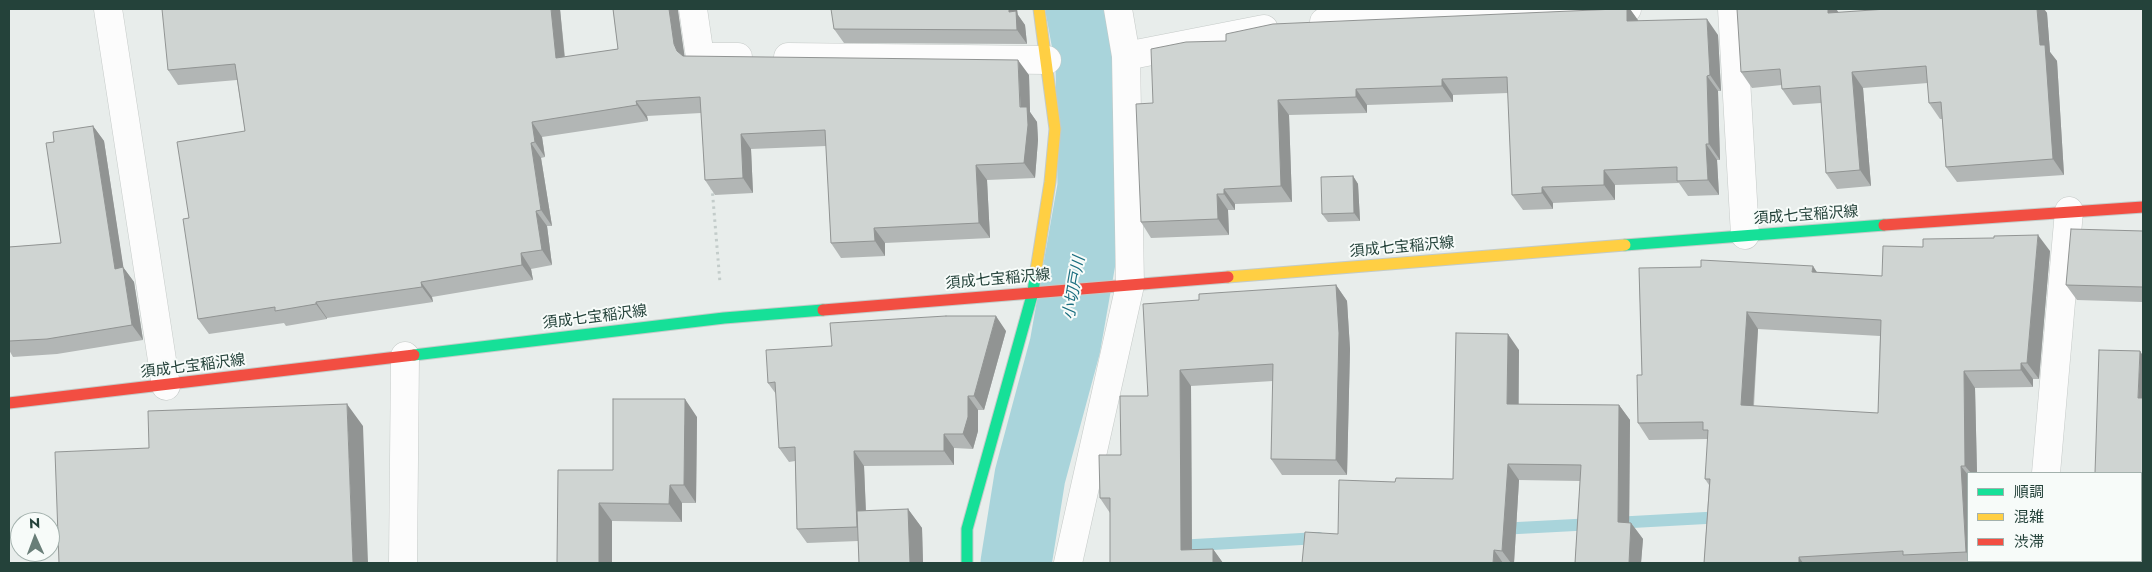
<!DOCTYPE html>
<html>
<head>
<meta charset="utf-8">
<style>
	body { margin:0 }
	#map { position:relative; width:2152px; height:572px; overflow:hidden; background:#e8edeb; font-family:Jost,"Noto Sans JP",sans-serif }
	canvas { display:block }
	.frame { position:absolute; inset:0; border:10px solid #24423a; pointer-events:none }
	.legend { position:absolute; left:1967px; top:472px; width:175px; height:90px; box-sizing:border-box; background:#f7fbf9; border:1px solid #a3b1ad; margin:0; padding:6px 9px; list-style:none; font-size:15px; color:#24423a }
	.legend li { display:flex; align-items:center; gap:10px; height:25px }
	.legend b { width:25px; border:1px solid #a3b1ad }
	.north { position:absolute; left:10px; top:512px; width:50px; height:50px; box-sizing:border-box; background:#f7fbf9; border:1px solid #a3b1ad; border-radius:50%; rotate:358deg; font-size:14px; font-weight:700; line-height:20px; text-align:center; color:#24423a }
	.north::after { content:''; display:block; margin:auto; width:18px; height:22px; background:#697e78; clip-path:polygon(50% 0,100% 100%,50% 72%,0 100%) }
</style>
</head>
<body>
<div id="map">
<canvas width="2152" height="572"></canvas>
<div class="frame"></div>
<ul class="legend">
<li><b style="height:6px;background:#16e098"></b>順調</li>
<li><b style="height:6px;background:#ffcf43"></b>混雑</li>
<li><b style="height:6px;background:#f24e42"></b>渋滞</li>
</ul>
<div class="north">N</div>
</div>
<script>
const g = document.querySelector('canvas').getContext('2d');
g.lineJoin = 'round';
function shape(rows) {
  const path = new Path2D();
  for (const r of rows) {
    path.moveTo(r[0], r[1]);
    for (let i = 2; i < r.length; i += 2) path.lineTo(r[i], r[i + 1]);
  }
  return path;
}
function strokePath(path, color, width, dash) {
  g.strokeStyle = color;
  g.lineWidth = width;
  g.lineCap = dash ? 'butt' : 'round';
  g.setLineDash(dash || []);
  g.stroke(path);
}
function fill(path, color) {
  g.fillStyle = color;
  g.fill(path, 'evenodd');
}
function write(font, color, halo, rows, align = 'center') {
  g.font = font + ' Jost,"Noto Sans JP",sans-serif';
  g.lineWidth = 4;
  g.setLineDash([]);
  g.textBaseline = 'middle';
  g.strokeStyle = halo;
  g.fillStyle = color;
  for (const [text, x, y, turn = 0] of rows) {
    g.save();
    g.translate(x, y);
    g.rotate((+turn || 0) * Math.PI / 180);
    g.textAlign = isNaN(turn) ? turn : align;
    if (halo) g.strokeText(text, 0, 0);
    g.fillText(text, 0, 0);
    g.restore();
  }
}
strokePath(shape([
	[1614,523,1724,517],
	[1499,529,1594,524],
	[1177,546,1319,538],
	[2141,547,2143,547]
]), '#a9d4db', 12);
strokePath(shape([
	[1016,563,1030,476,1065,346,1093,187,1091,63,1081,9]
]), '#a9d4db', 71);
const street = shape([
	[108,9,166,386],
	[693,9,700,57,738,57],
	[1732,9,1745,235],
	[1324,22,1627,9],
	[1126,56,1264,29],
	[788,57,1047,60],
	[2046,473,2069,211],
	[403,563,405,356],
	[1068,563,1130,285,1126,56,1118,9],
	[2038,563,2038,561]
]);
const fast = shape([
	[1625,245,1884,225],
	[414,355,724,318,823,310],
	[967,563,967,529,1033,292,1036,270]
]);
const slow = shape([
	[1036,270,1050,182,1055,129,1039,9],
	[1228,277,1625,245]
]);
const jam = shape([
	[1884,225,2143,207],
	[823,310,1228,277],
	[9,403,414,355]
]);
strokePath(street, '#c5cac8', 29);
strokePath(fast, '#c3cbc8', 13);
strokePath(slow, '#c3cbc8', 13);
strokePath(jam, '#c3cbc8', 13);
strokePath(shape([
	[712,187,720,283]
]), '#c3ccca', 3, [2.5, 4]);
strokePath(street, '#fcfcfc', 28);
strokePath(fast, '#16e098', 11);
strokePath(slow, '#ffcf43', 11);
strokePath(jam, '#f24e42', 11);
fill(shape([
	[560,9,565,57,618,49,613,9,678,9,678,11,684,56,1029,75,1030,112,1037,122,1038,140,1035,178,987,180,990,238,885,243,885,256,841,258,831,243,826,146,751,149,753,193,715,195,705,180,701,113,647,116,648,121,542,137,545,157,541,158,552,226,547,226,552,265,531,269,533,280,432,297,433,302,327,318,327,319,286,326,284,323,209,334,198,319,189,218,245,131,237,80,178,85,168,70],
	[1617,9,1630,9,1638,21,1718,35,1721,91,1718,91,1720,160,1717,160,1719,195,1688,196,1679,183,1615,185,1615,200,1553,203,1553,209,1523,210,1512,195,1508,93,1453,95,1453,102,1367,105,1367,113,1289,115,1292,202,1235,204,1235,210,1228,210,1229,235,1151,238,1141,222,1153,103,1226,41],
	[1836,9,1839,13,1887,9,2044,9,2047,13,2050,52,2057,61,2064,175,1957,182,1946,167,1942,119,1940,119,1929,103,1928,83,1863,88,1871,186,1837,189,1826,173,1821,103,1793,105,1782,89,1782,85,1752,88,1741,72],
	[1018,15,1025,25,1027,44,844,43,834,29],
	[93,126,104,141,123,267,134,282,143,340,57,354,13,357,9,350,9,247,61,243,54,142],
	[1353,176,1358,184,1360,221,1328,222,1322,214],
	[2143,231,2143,302,2077,300,2066,285],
	[2050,251,2039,379,2033,379,2033,387,1975,388,1977,473,1968,473,1968,561,1977,561,1978,563,1704,563,1709,485,1705,479,1708,439,1649,440,1638,423,1642,375,1639,268,1817,272,1882,276],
	[1758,329,1880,336,1878,413,1754,406],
	[1336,285,1347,301,1350,349,1347,475,1282,475,1271,459,1273,381,1191,386,1192,549,1213,549,1223,563,1110,563,1110,513,1100,498,1148,396,1199,300],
	[1006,331,984,410,978,410,978,431,973,449,954,448,954,465,864,466,866,511,908,509,922,528,923,563,859,563,858,541,807,543,797,529,795,461,789,462,779,448,776,394,768,383,832,346],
	[1519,350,1519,404,1619,405,1630,420,1629,523,1631,523,1643,539,1641,563,1575,563,1580,481,1519,480,1514,563,1302,563,1338,534,1395,482,1453,479],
	[2140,351,2143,356,2143,535,2141,535],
	[697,417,696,503,682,503,682,522,612,521,612,563,557,563,613,470]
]), '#b2b6b5');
fill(shape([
	[551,9,560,9,566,73,556,58],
	[669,9,678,9,678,11,685,59,677,51,674,44],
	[1009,9,1017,9,1018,15,1025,25,1027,44,1017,30,1009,12],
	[1627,9,1630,9,1638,20,1638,36,1627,21],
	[1828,9,1836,9,1839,13,1828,13],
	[2037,9,2044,9,2047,13,2050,52,2057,61,2064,175,2053,159,2040,45],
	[1707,19,1718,35,1721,91,1710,75],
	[1018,60,1029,75,1030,112,1037,122,1038,140,1035,178,1024,163],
	[1852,72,1863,88,1871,186,1860,170],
	[1707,76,1718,91,1720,160,1709,144],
	[1442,79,1453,95,1453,102,1442,86],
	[1356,89,1367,105,1367,113,1356,97],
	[1278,100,1289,115,1292,202,1281,186],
	[636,101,647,116,648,121,637,105],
	[532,122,542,137,545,157,535,142],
	[93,126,104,141,126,284,115,269],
	[741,134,751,149,753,193,743,178],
	[531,143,541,158,552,226,541,210],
	[1706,144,1717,160,1719,195,1708,180],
	[976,165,987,180,990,238,979,223],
	[1604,170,1615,185,1615,200,1604,185],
	[1353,176,1358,184,1360,221,1354,213],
	[1542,187,1553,203,1553,209,1542,193],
	[1224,189,1235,204,1235,210,1224,194],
	[1217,194,1228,210,1229,235,1218,219],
	[536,211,547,226,552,265,542,250],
	[874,228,885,243,885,256,875,241],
	[2038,235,2050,251,2039,379,2027,363],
	[521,253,531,269,533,280,522,265],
	[1813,266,1824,283,1812,272],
	[123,267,134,282,143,340,132,325],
	[421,282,432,297,433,302,422,287],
	[1336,285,1347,301,1350,349,1347,475,1336,460],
	[316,302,327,318,327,319,316,304],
	[1747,312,1758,329,1752,422,1741,405],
	[996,316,1006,331,984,410,974,396],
	[1508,334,1519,350,1518,420,1507,404],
	[2140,351,2143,356,2143,405,2138,398],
	[2021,363,2033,379,2033,387,2021,370],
	[1180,370,1191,386,1192,563,1181,550],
	[1964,371,1975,388,1977,473,1971,473,1965,466],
	[968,396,978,410,978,431,973,449,963,434],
	[685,399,697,417,696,503,684,485],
	[347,404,363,426,368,563,353,563],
	[1619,405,1630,420,1629,538,1618,522],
	[944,434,954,448,954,465,944,451],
	[854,451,864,466,867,541,857,527],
	[1508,464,1519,480,1514,563,1511,563,1502,551],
	[1961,466,1968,475,1968,555,1966,552],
	[670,485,682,503,682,522,669,504],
	[599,503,612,521,612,563,599,563],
	[908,509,922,528,923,563,910,563],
	[1631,523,1643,539,1641,563,1629,563],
	[1213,549,1223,563,1213,563],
	[1494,550,1503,563,1493,563],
	[1799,557,1803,563,1799,563],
	[1972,561,1977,561,1978,563,1974,563],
	[2091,561,2102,561,2102,563,2091,563]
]), '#919493');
const building = shape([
	[162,9,551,9,556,58,618,49,613,9,669,9,674,44,677,51,683,56,1018,60,1020,107,1027,107,1028,125,1024,163,976,165,979,223,874,228,875,241,831,243,825,130,741,134,743,178,705,180,700,97,636,101,637,105,532,122,535,142,531,143,541,210,536,211,542,250,521,253,522,265,421,282,422,287,316,302,316,304,275,311,275,307,198,319,183,219,189,218,177,142,245,131,235,64,168,70,162,9],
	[831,9,1009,9,1009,12,1016,11,1017,30,834,29,831,9],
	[1617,9,1627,9,1627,21,1707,19,1710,75,1707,76,1709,144,1706,144,1708,180,1677,181,1677,167,1604,170,1604,185,1542,187,1542,193,1512,195,1507,77,1442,79,1442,86,1356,89,1356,97,1278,100,1281,186,1224,189,1224,194,1217,194,1218,219,1141,222,1136,104,1153,103,1151,49,1186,42,1226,41,1226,34,1273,24,1617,9],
	[1737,9,1828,9,1828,13,1887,9,2037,9,2040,45,2045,45,2053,159,1946,167,1941,102,1929,103,1926,66,1852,72,1860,170,1826,173,1820,86,1782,89,1780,69,1741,72,1737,9],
	[93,126,115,269,123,267,132,325,47,339,9,341,9,247,61,243,46,143,54,142,53,132,93,126],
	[1353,176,1354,213,1322,214,1321,177,1353,176],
	[2071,229,2143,231,2143,287,2066,285,2071,229],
	[2038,235,2027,363,2021,363,2021,370,1964,371,1965,466,1961,466,1966,552,1903,555,1903,551,1799,557,1799,563,1704,563,1710,479,1705,479,1708,430,1703,430,1703,422,1638,423,1637,375,1642,375,1639,268,1701,267,1701,260,1813,266,1812,272,1882,276,1883,246,1923,247,1923,239,1994,238,1994,236,2038,235],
	[1747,312,1881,320,1878,413,1741,405,1747,312],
	[1336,285,1339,333,1336,460,1271,459,1273,364,1180,370,1181,550,1213,549,1213,563,1110,563,1110,498,1100,498,1099,455,1121,455,1120,396,1148,396,1143,304,1199,300,1199,294,1336,285],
	[946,316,996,316,974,396,968,396,968,417,963,434,944,434,944,451,854,451,857,527,797,529,795,447,779,448,775,382,768,383,766,350,832,346,830,323,946,316],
	[1456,333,1508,334,1507,404,1619,405,1618,522,1631,523,1629,563,1575,563,1581,465,1508,464,1502,551,1494,550,1493,563,1302,563,1305,532,1338,534,1339,480,1395,482,1396,478,1453,479,1456,333],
	[2099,350,2140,351,2138,398,2143,398,2143,520,2141,519,2141,473,2095,473,2099,350],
	[613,399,685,399,684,485,670,485,669,504,599,503,599,563,557,563,558,470,613,470,613,399],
	[347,404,353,563,59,563,55,452,149,448,148,411,347,404],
	[908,509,910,563,859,563,857,511,908,509],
	[2057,561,2091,561,2091,563,2057,563,2057,561]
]);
fill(building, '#cfd4d2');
strokePath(building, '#919493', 1);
write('15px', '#24423a', '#f7fbf9', [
	["須成七宝稲沢線",1806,216,-4],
	["須成七宝稲沢線",1402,248,-5],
	["須成七宝稲沢線",998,280,-5],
	["須成七宝稲沢線",595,318,-7],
	["須成七宝稲沢線",193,367,-7]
]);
write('italic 16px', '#1c6f80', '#f7fbf9', [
	["小切戸川",1075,288,-80]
]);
</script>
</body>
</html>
